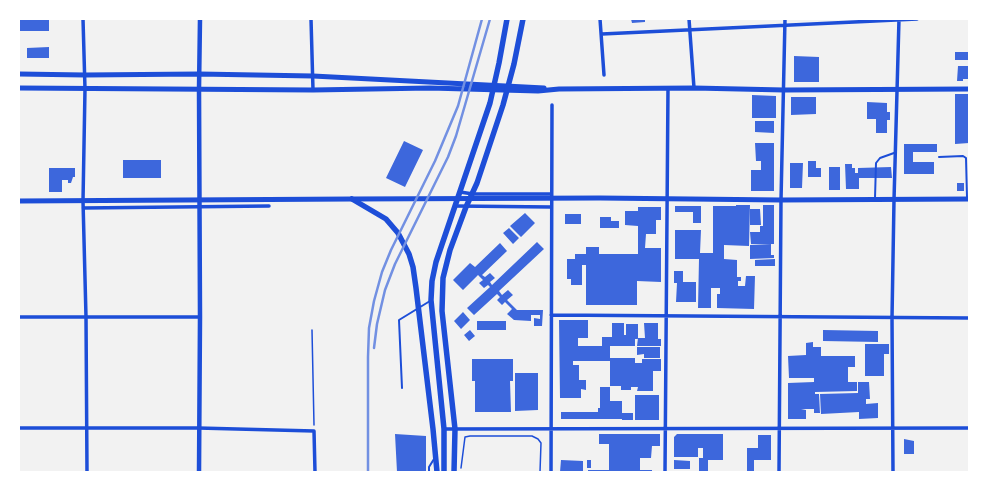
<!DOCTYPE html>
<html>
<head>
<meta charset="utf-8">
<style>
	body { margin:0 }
	#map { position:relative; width:988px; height:491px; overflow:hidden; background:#f2f2f2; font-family:"DejaVu Sans",sans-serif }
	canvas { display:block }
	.frame { position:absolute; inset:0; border:20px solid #fff; pointer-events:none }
</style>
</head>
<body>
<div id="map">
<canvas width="988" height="491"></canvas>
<div class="frame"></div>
</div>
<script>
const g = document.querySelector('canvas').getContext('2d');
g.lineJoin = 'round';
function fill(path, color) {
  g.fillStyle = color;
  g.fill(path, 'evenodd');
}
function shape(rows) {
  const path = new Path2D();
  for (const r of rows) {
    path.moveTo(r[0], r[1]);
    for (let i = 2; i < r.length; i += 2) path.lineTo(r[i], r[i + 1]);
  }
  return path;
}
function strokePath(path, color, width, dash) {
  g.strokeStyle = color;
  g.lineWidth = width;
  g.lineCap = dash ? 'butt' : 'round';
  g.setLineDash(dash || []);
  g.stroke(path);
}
fill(shape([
	[631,19,645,19,645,22,632,23],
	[19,20,49,20,49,31,19,31],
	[49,47,49,58,27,58,27,48],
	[955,52,969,52,969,60,955,60],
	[794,56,819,57,819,82,794,82],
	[958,66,969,66,969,79,963,79,963,81,957,81],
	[955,94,969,94,969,143,955,144],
	[752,95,776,96,776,118,752,118],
	[791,97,816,97,816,114,791,115],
	[867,102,887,103,887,112,890,112,890,120,887,120,887,133,876,133,876,119,867,119],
	[755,121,774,121,774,133,755,132],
	[404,141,423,150,405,187,386,178],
	[755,143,774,143,774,191,751,191,751,170,761,170,761,161,756,161],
	[904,144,937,144,937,152,913,152,913,162,934,162,934,174,904,174],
	[123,160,161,160,161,178,123,178],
	[808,161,816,161,816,168,821,168,821,177,808,177],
	[790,163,803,163,802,188,790,188],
	[845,164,852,164,852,168,855,168,855,173,858,173,858,168,891,167,892,178,859,178,859,189,846,189],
	[829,167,840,167,840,190,829,190],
	[49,168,75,168,75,177,73,177,71,183,68,183,68,180,62,180,62,192,49,192],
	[957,183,964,183,964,191,957,191],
	[736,205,750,205,749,246,724,245,724,259,737,260,737,277,741,277,741,281,738,281,738,286,745,286,746,276,755,276,754,309,717,308,717,294,720,294,720,288,711,288,711,308,698,308,699,259,675,259,675,230,701,230,700,253,713,253,713,206,736,206],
	[763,205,774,205,774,244,751,244,750,232,760,232,760,226,763,226],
	[675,206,701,206,701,223,693,223,693,212,675,212],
	[638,207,661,207,661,220,656,220,656,234,646,234,645,248,661,248,661,282,637,281,637,305,586,305,586,265,582,265,582,285,571,285,571,279,567,279,567,259,575,259,575,254,586,254,586,247,599,247,599,254,638,254,638,226,625,225,625,211,638,211],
	[750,209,760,209,761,225,750,225],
	[525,213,535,223,521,237,510,226],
	[565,214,581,214,581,224,565,224],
	[600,217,611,217,611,221,619,221,619,228,600,228],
	[509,228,519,238,513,244,503,233],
	[537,242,544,249,499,291,502,295,508,290,513,295,507,300,517,310,543,310,542,326,534,326,534,318,540,319,540,315,531,315,531,321,514,320,507,314,512,309,505,302,502,305,497,300,500,297,497,294,474,315,467,308,490,287,488,285,484,288,479,283,483,280,478,275,463,290,453,280,470,263,475,267,500,243,507,251,482,275,485,277,490,273,495,278,490,282,492,285],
	[771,244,771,255,774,255,774,258,750,259,750,245],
	[775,259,775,266,755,266,755,260],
	[674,271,683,271,683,282,696,282,696,302,676,302,677,283,674,283],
	[463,312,470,320,461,329,454,321],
	[559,320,588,320,588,338,578,338,578,346,602,346,602,337,612,337,612,323,624,323,624,335,626,335,626,324,638,324,638,339,635,339,635,346,610,346,610,358,635,358,635,363,642,363,642,359,661,359,661,371,653,371,653,391,637,391,638,387,631,387,631,390,621,390,621,386,610,386,610,361,573,361,573,365,579,365,579,380,586,380,586,390,581,389,581,398,560,398],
	[477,321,506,321,506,330,477,330],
	[644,323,658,323,658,339,661,339,661,346,637,346,638,338,645,338],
	[470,330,475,336,469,341,464,335],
	[823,330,878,331,878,342,823,341],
	[813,342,813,347,821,347,821,356,855,356,855,367,848,367,848,382,857,382,857,391,815,392,815,394,819,394,820,413,814,413,814,409,801,409,806,410,806,419,788,419,788,383,814,382,814,378,789,378,788,356,806,355,806,343],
	[865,344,889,344,889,354,884,354,884,376,865,376],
	[637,347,660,347,660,358,644,358,644,354,637,355],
	[472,359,513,359,513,381,510,381,511,412,475,412,475,381,472,381],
	[515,373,538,373,538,410,515,411],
	[858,382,869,382,870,399,866,399,866,404,878,403,878,418,859,419,859,412,821,414,820,394,858,393],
	[600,387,610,387,610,401,622,401,622,419,561,419,561,412,598,412,598,408,600,408],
	[635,395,659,395,659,420,635,420],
	[622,413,633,413,633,420,622,420],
	[395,434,426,436,426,472,397,472],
	[599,434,660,434,660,446,652,446,651,458,640,458,640,470,652,470,652,472,588,472,588,470,609,470,609,444,599,444],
	[677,434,723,434,723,460,708,460,708,472,699,472,699,458,703,458,703,448,698,448,698,457,674,457,674,437],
	[758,435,771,435,771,460,754,460,754,472,747,472,747,448,758,448],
	[904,439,914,441,914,454,904,454],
	[561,460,583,461,583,472,560,472],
	[587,460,591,460,591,468,587,468],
	[674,460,690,461,690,469,674,469]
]), '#3d67dc');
strokePath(shape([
	[312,330,314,425],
	[461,468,465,437,470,436,532,436,538,439,541,443,540,472]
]), '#1d4ed8', 1.5);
strokePath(shape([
	[939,157,963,156,966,158,967,197],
	[875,198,876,163,880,158,894,153],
	[402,388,399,320,430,301],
	[429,472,429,467,434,459]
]), '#1d4ed8', 2);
strokePath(shape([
	[83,19,85,89,83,201,86,317,87,472],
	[311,19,313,90],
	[600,19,604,75],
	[689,19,694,88],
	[602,34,917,19],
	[460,192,473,194,551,194],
	[455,206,551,207],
	[83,208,269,206],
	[551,315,969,318],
	[19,317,200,317],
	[19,428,198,428,314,431,315,472],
	[444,429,969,428],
	[551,472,552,105],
	[665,472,668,88],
	[779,472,781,200,785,19],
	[893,472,892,318,894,200,899,19]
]), '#1d4ed8', 3.5);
strokePath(shape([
	[199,472,200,317,199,89,200,19]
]), '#1d4ed8', 4.5);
strokePath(shape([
	[19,74,85,75,199,74,313,76,544,88],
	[19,88,313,90,430,88,538,91,559,89,694,88,784,90,969,89],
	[19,201,352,199,600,198,781,200,969,199]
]), '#1d4ed8', 5);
strokePath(shape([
	[352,199,386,219,398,233,409,254,413,267,416,288,433,429,437,472],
	[444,472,444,429,431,300,432,281,436,262,490,103,499,63,507,19],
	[454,472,455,429,442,311,443,278,450,250,466,207,477,183,503,105,514,64,523,19]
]), '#1d4ed8', 5.5);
strokePath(shape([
	[374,348,377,324,385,290,395,264,448,157,456,136,490,19],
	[368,472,368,357,369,328,374,301,382,272,391,250,435,161,458,106,482,19]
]), '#7290e2', 2.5);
</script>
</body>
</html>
